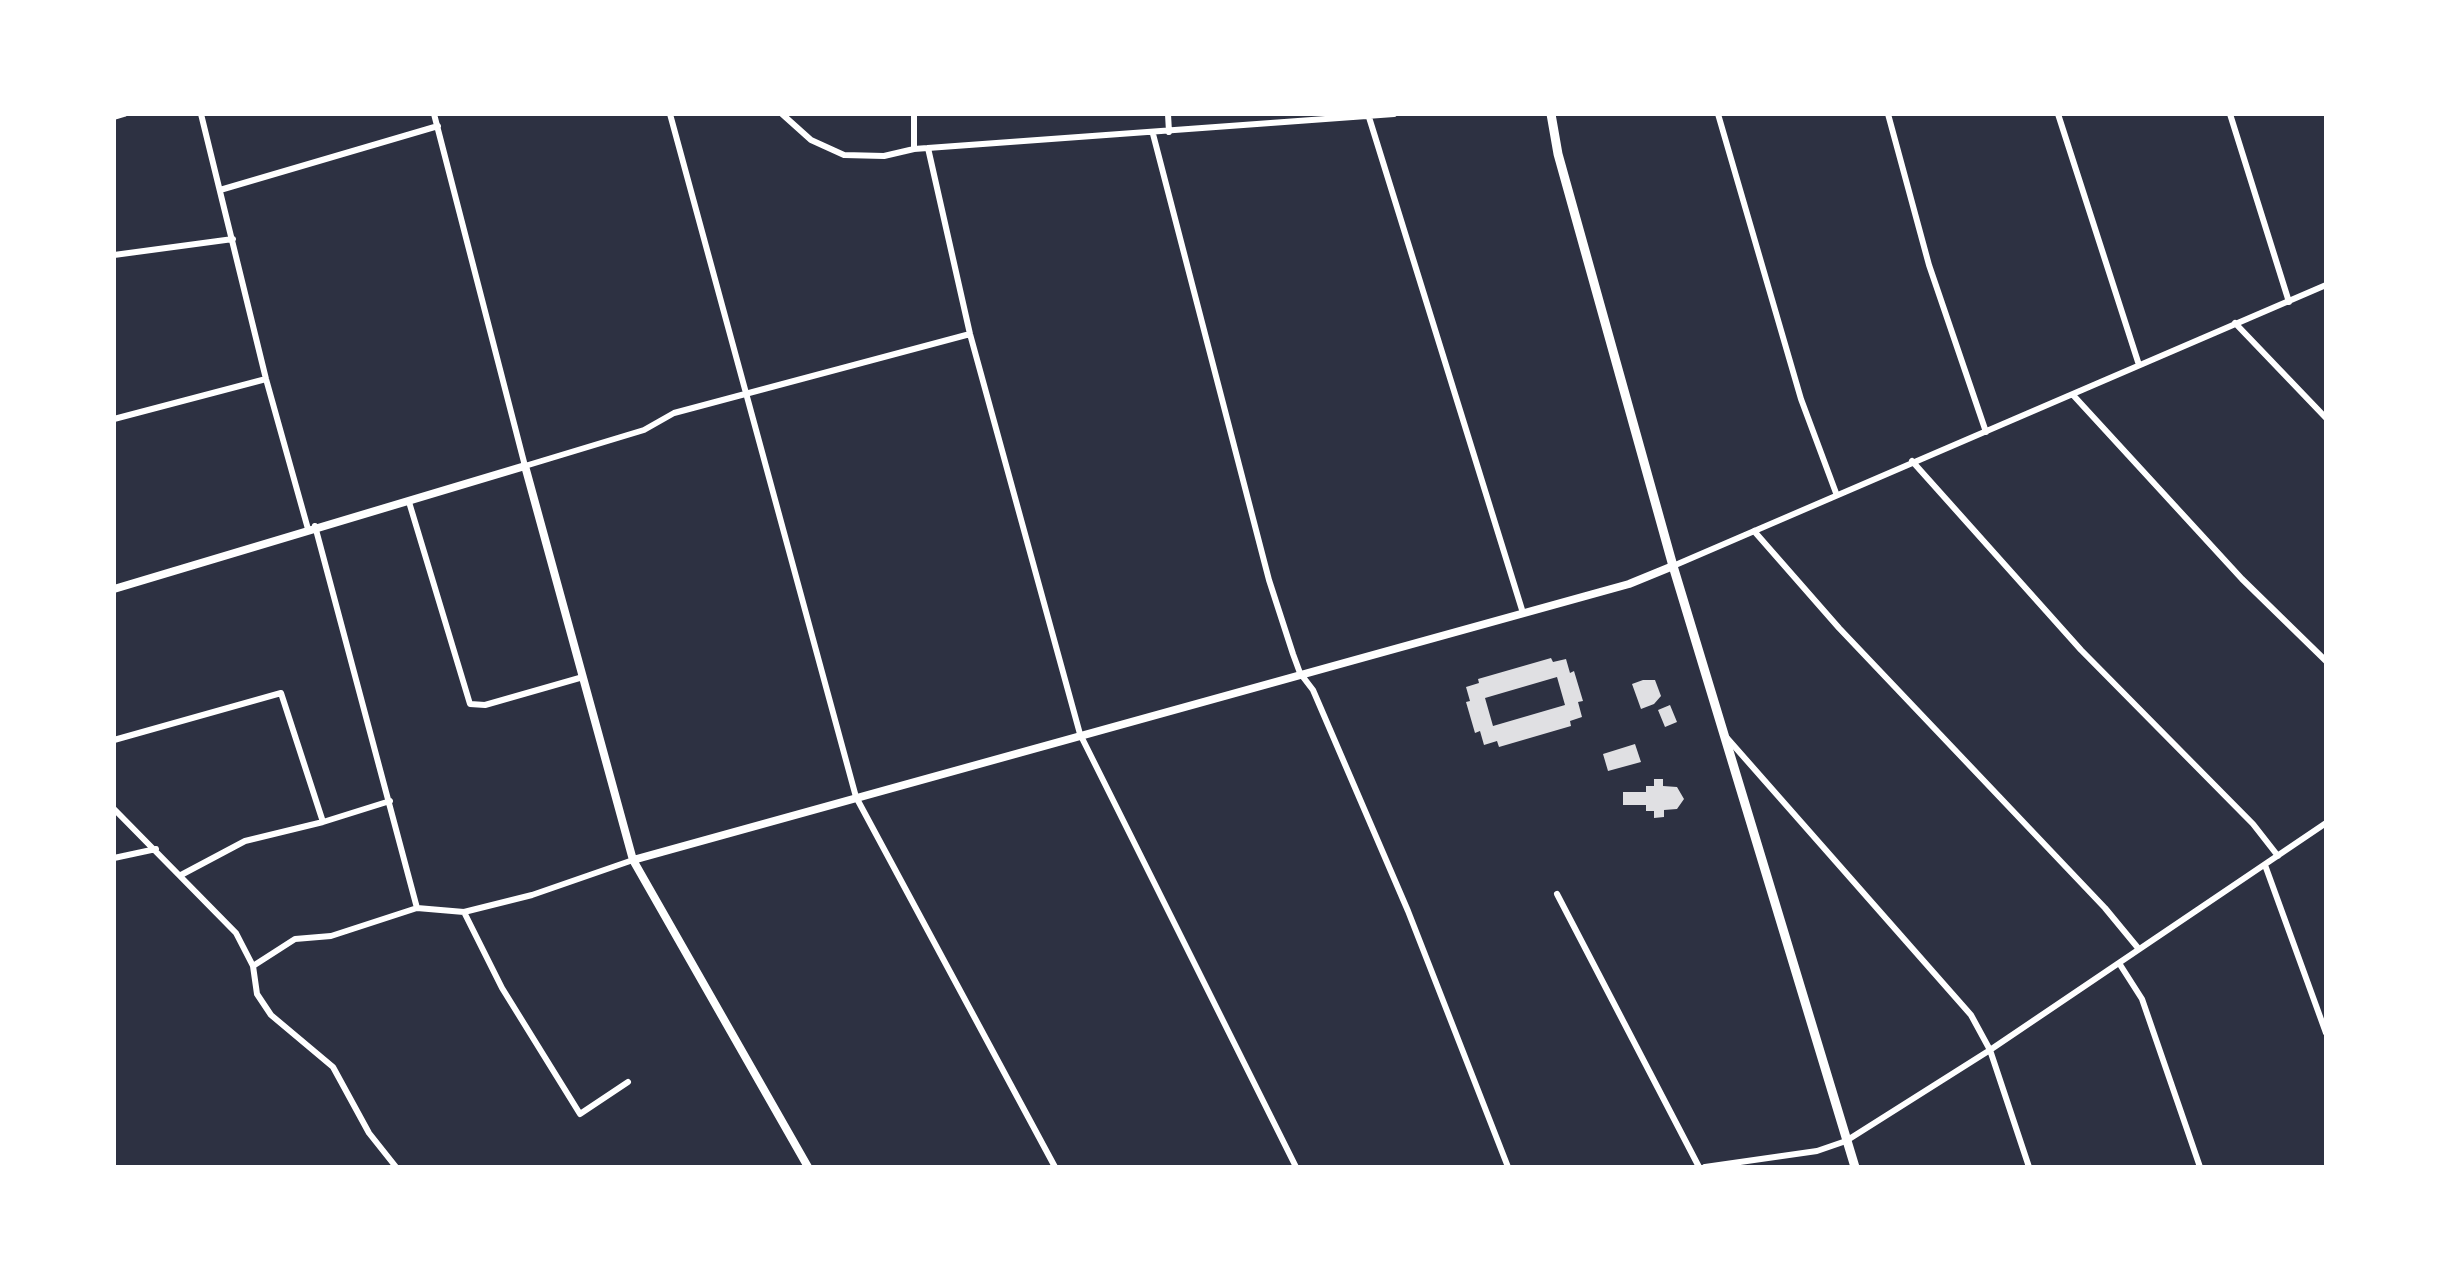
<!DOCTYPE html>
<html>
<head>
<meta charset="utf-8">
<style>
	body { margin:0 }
	#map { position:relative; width:2440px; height:1281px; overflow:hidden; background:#2d3142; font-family:Rubik,sans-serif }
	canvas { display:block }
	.frame { position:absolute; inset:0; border:116px solid #fff; pointer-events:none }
</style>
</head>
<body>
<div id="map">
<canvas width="2440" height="1281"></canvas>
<div class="frame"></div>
</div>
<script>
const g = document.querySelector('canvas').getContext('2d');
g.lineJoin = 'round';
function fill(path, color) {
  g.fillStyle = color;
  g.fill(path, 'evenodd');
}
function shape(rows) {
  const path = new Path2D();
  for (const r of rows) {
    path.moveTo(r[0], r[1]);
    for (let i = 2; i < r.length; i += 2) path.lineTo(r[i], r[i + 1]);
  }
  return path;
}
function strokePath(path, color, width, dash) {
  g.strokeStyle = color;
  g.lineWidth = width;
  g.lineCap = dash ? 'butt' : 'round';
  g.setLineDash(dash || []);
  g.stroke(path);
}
fill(shape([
	[1551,658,1553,662,1566,659,1570,673,1574,671,1583,701,1578,702,1582,717,1570,721,1571,726,1499,747,1497,741,1484,745,1480,731,1475,733,1466,702,1470,701,1466,687,1479,683,1478,679],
	[1557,677,1565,705,1493,726,1485,698],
	[1643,680,1655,680,1661,696,1654,704,1641,709,1632,684],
	[1670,705,1677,722,1665,727,1658,710],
	[1635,744,1641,762,1608,771,1603,754],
	[1654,779,1663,779,1663,786,1677,787,1684,799,1677,809,1664,810,1664,817,1654,818,1654,811,1646,811,1646,805,1623,805,1623,792,1646,792,1646,786,1654,786]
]), '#e0e0e3');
strokePath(shape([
	[201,114,266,379,308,529],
	[434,114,525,466,644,430,674,413,970,334],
	[670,114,856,797,1055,1167],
	[782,114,811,140,844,155,884,156,914,149,1394,114],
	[914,114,914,149],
	[1168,114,1169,132],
	[1368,114,1523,613],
	[1718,114,1801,399,1836,493],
	[1888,114,1929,265,1986,432],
	[2058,114,2139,365],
	[2230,114,2289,302],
	[114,117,124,114],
	[1153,134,1269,580,1293,654,1300,673,1313,690,1408,911,1508,1167],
	[928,148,970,334,1080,734,1296,1167],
	[220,190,438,126],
	[114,255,233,239],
	[2235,323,2326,418],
	[2073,395,2242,579,2326,661],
	[114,419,266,379],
	[1912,461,2081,650,2253,824,2278,856],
	[409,502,470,704,485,705,583,677],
	[315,526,417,908],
	[1754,531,1839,628,2105,908,2138,948],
	[1673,566,2326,285],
	[1727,738,1971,1015,1990,1050,2029,1167],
	[114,740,281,693,323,822],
	[114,809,236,933,253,966,257,994,271,1015,333,1067,369,1133,396,1167],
	[114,858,156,849],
	[2265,865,2326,1033],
	[181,875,245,841,323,822,390,801],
	[1557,894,1699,1167],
	[464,912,502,988,580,1114,628,1082],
	[2119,963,2142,999,2200,1167],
	[253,966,295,939,331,936,417,908,464,912,532,895,633,860],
	[1705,1167,1817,1151,1846,1141,1990,1050,2326,823]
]), '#fff', 6);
strokePath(shape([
	[114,589,525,466,633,860,808,1167],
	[633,860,1629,584,1673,566]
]), '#fff', 8);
strokePath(shape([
	[1551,114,1558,154,1673,566,1855,1167]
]), '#fff', 9);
</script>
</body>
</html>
